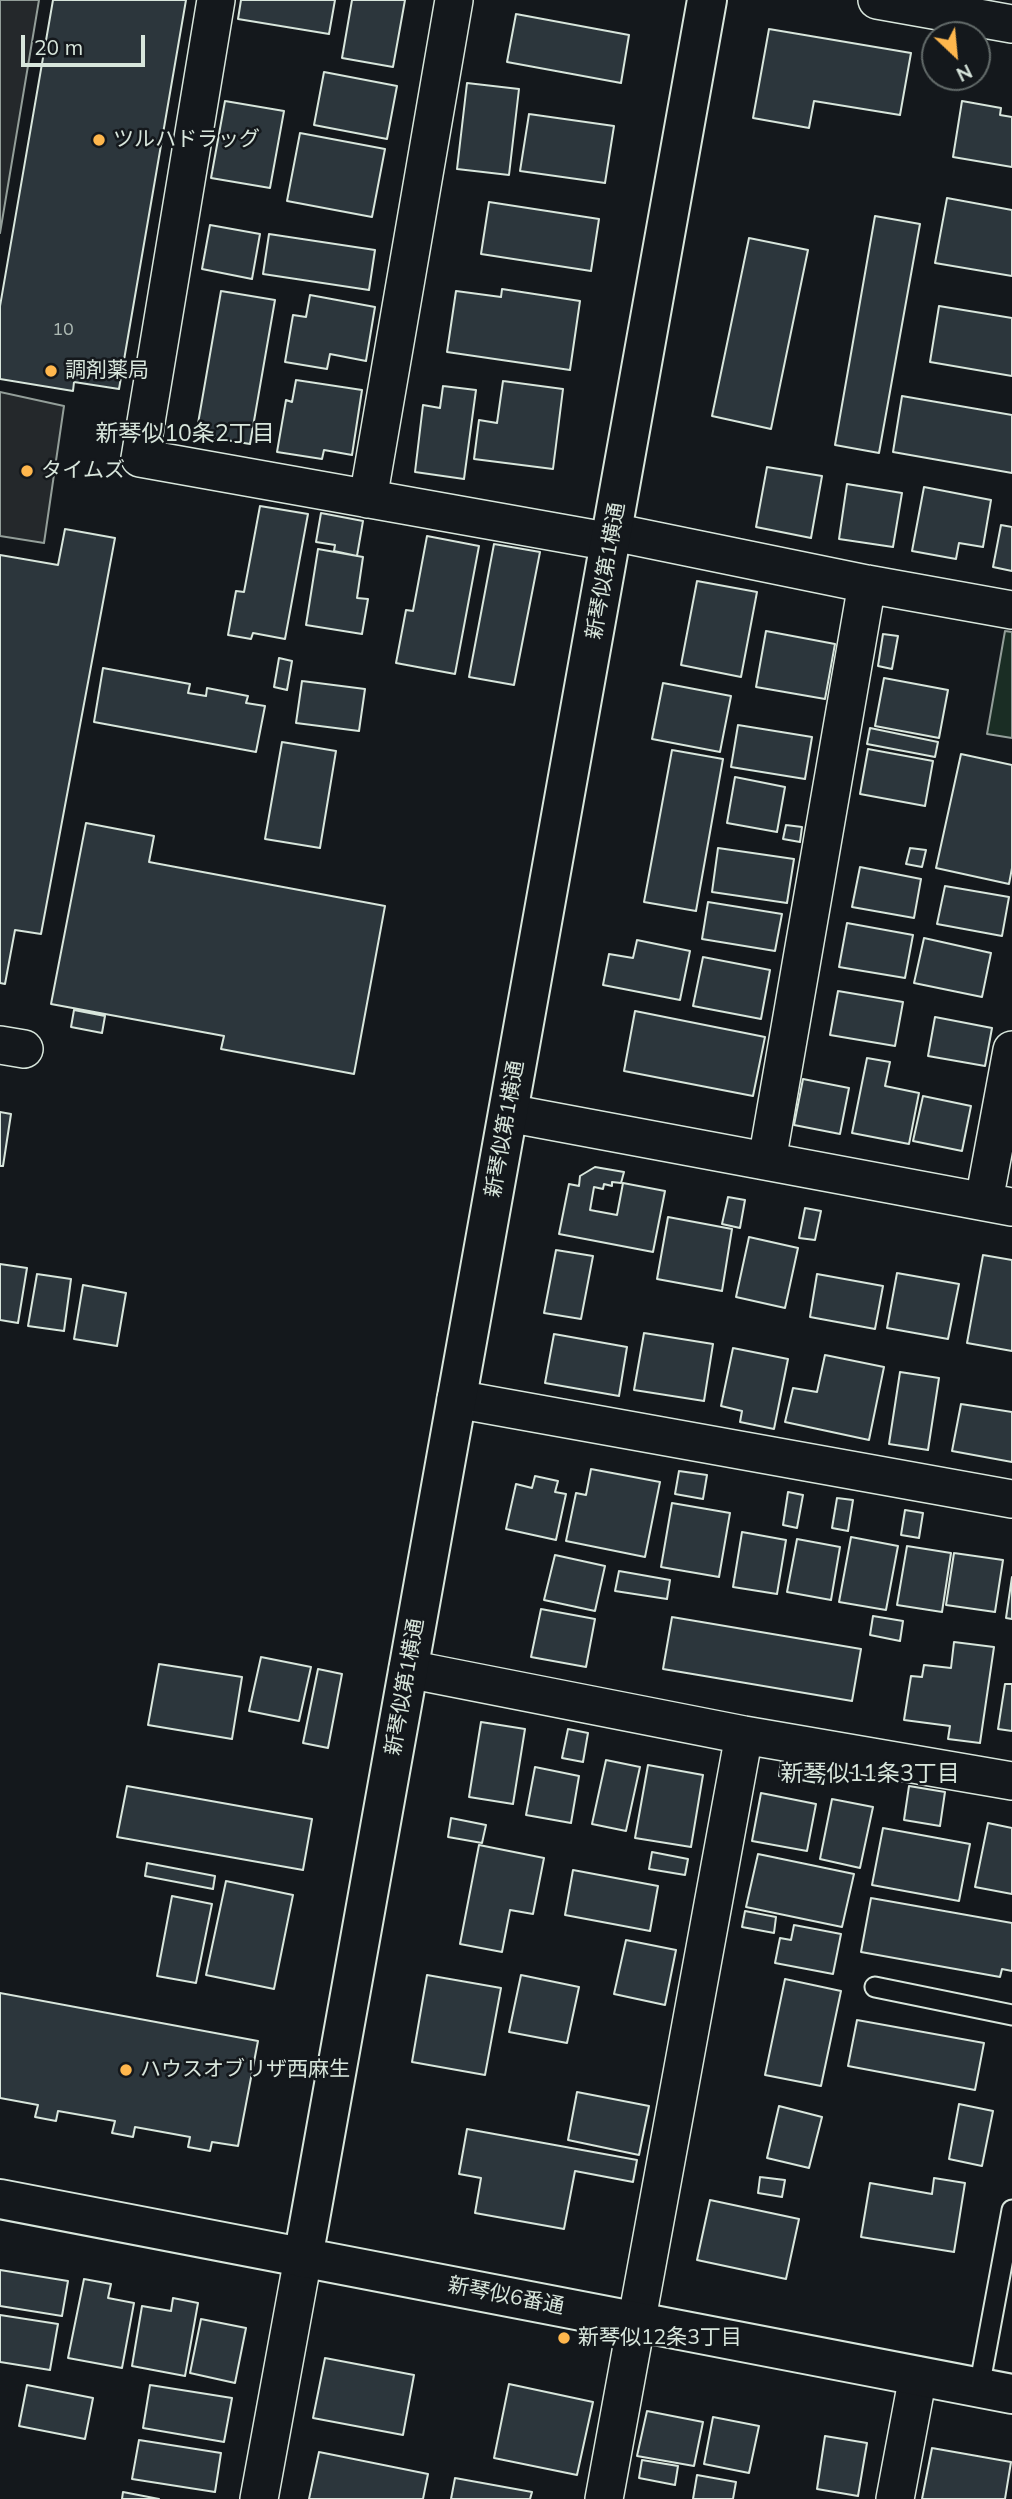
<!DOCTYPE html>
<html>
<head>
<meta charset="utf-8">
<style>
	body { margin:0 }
	#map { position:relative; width:1012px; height:2499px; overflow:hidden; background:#14181c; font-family:Mulish,sans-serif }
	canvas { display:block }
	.north { position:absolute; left:921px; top:21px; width:70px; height:70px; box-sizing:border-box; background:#14181c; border:2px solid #626a69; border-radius:50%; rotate:154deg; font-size:19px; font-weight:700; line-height:28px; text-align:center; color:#d8e6dc }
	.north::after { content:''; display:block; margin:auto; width:24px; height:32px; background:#ffb74d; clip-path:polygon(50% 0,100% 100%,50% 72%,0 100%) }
	.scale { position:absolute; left:21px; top:35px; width:124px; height:32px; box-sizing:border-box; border:4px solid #d8e6dc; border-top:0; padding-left:9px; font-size:21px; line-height:24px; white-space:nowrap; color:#d8e6dc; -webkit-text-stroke:5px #14181c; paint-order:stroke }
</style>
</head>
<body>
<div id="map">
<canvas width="1012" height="2499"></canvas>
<div class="north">N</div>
<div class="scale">20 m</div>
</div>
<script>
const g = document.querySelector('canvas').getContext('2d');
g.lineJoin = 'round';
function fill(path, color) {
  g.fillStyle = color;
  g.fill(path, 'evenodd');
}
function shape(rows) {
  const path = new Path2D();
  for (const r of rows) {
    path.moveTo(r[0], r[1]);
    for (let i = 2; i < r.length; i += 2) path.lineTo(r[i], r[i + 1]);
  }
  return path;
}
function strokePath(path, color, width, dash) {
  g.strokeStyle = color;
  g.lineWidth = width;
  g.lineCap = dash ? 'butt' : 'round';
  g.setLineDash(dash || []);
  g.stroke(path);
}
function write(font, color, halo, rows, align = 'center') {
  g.font = font + ' Mulish,"Noto Sans JP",sans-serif';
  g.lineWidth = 5;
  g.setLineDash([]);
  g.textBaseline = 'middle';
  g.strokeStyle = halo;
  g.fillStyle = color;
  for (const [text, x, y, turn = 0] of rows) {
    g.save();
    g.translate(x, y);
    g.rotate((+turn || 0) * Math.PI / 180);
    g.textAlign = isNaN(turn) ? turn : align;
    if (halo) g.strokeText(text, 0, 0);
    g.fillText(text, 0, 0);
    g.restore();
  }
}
const green = shape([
	[1005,631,1012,632,1012,738,987,734,1005,631]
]);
fill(green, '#1a2d24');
strokePath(green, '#939e99', 2);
const parking = shape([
	[0,0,39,0,0,233,0,0],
	[0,392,64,406,44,543,0,536,0,392]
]);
fill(parking, '#24282b');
strokePath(parking, '#939e99', 2);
const building = shape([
	[53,0,186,0,119,389,74,382,73,391,0,379,0,306,53,0],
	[241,0,335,0,329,34,238,19,241,0],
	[352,0,405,0,393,67,342,58,352,0],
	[516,14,629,35,621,83,507,62,516,14],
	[769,29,911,53,900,115,814,101,809,128,753,118,769,29],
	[324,72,397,86,387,139,314,125,324,72],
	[467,83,519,89,509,175,457,169,467,83],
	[225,101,284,111,270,188,211,178,225,101],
	[962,101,1001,108,1000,115,1012,117,1012,167,953,157,962,101],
	[529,114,614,126,605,183,520,171,529,114],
	[300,133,385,149,372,217,287,201,300,133],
	[947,198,1012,210,1012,276,935,263,947,198],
	[489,202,599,219,591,271,481,254,489,202],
	[875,216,920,224,879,453,835,445,875,216],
	[210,225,260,234,252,279,202,269,210,225],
	[269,234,375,250,369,290,263,274,269,234],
	[749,238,808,250,771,429,712,416,749,238],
	[502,289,580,301,570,370,447,352,456,291,501,297,502,289],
	[221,291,275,300,250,444,196,435,221,291],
	[310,295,375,307,366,361,330,354,327,369,285,362,293,315,306,317,310,295],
	[939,306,1012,318,1012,376,930,362,939,306],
	[296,380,362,390,352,455,324,450,322,459,277,452,286,400,292,402,296,380],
	[503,381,563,389,553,469,474,459,479,420,497,423,503,381],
	[443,386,476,390,464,479,415,472,423,405,440,408,443,386],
	[902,396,1012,415,1012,473,893,452,902,396],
	[767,467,822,476,811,538,756,527,767,467],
	[847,484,902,493,893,547,839,539,847,484],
	[924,487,991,500,983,547,959,543,956,559,912,551,924,487],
	[260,506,308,514,285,639,253,633,251,639,228,635,236,591,244,592,260,506],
	[321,513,363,521,357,556,334,551,335,545,316,542,321,513],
	[1001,525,1012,527,1012,571,993,567,1001,525],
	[65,529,115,538,41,934,15,930,5,984,0,983,0,555,58,565,65,529],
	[427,536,479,546,455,674,396,663,406,610,413,611,427,536],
	[494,544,540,552,514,685,469,677,494,544],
	[318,549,363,557,357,598,368,599,362,634,306,625,318,549],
	[697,581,757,592,741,677,681,665,697,581],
	[766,631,835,644,825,699,756,687,766,631],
	[883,634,898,636,892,669,878,666,883,634],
	[279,658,292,661,287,690,274,687,279,658],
	[103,668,190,684,188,693,206,696,207,688,248,696,246,703,265,706,256,752,94,722,103,668],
	[884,678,948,690,939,738,875,726,884,678],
	[302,681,365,689,359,731,296,723,302,681],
	[663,683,731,696,720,752,652,739,663,683],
	[738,725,812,737,805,779,731,767,738,725],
	[870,728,938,742,935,757,867,744,870,728],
	[282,742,336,751,320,848,265,839,282,742],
	[868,749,933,761,925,806,860,794,868,749],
	[672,750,723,759,696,911,644,902,672,750],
	[961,754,1012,765,1012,868,1009,884,936,868,961,754],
	[735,777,785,787,777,832,727,823,735,777],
	[86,823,154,836,149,862,385,906,354,1074,221,1049,224,1036,51,1004,86,823],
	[786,825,802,827,800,842,783,839,786,825],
	[718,848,794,859,787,903,712,892,718,848],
	[910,848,926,850,922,867,906,864,910,848],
	[860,867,921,879,914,918,852,907,860,867],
	[945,886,1009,897,1002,936,937,924,945,886],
	[708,902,782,914,775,951,702,939,708,902],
	[847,923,913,935,905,978,839,967,847,923],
	[924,938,991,953,982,997,914,983,924,938],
	[637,940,690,951,680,1000,603,985,609,954,633,958,637,940],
	[703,957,770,970,761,1019,693,1006,703,957],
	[838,991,903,1002,895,1046,830,1035,838,991],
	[74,1010,105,1016,102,1033,71,1027,74,1010],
	[635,1011,765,1037,753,1096,624,1071,635,1011],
	[935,1017,992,1028,985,1066,928,1056,935,1017],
	[867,1058,890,1062,885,1086,919,1093,909,1144,852,1133,867,1058],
	[803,1079,849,1088,840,1134,794,1125,803,1079],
	[923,1096,971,1106,962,1151,913,1141,923,1096],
	[0,1112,11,1114,3,1166,0,1166,0,1112],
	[595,1167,624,1172,621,1183,612,1182,612,1186,604,1184,603,1189,594,1187,590,1210,617,1215,623,1183,665,1191,653,1252,559,1234,569,1184,579,1186,580,1176,595,1167],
	[728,1197,745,1200,740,1228,722,1224,728,1197],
	[805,1208,821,1211,815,1240,799,1238,805,1208],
	[668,1217,732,1229,722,1291,657,1279,668,1217],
	[749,1237,798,1248,785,1308,736,1297,749,1237],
	[556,1250,593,1256,581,1319,544,1313,556,1250],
	[983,1255,1012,1260,1012,1351,967,1343,983,1255],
	[0,1264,27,1268,18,1323,0,1320,0,1264],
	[897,1273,959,1284,948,1339,887,1328,897,1273],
	[37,1274,71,1279,64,1331,28,1326,37,1274],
	[817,1274,883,1286,875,1329,810,1317,817,1274],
	[83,1285,126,1293,117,1346,74,1339,83,1285],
	[644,1333,713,1344,704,1401,634,1390,644,1333],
	[554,1334,627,1347,619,1396,545,1383,554,1334],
	[733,1348,788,1359,774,1429,740,1422,742,1411,721,1406,733,1348],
	[825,1355,884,1367,869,1440,785,1422,793,1388,817,1392,825,1355],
	[900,1372,939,1378,928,1450,889,1444,900,1372],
	[961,1404,1012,1412,1012,1462,952,1451,961,1404],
	[591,1469,660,1482,645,1557,566,1541,576,1493,586,1495,591,1469],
	[679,1471,707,1475,703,1499,675,1494,679,1471],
	[535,1476,558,1481,555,1492,566,1494,556,1540,506,1529,516,1484,532,1488,535,1476],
	[788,1492,803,1495,797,1528,783,1525,788,1492],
	[837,1498,853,1500,848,1531,832,1528,837,1498],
	[672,1503,730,1513,719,1577,661,1567,672,1503],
	[905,1510,923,1513,919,1538,901,1535,905,1510],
	[742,1532,786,1540,777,1594,733,1587,742,1532],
	[851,1537,898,1546,886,1610,839,1602,851,1537],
	[797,1539,840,1547,831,1600,787,1592,797,1539],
	[907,1546,951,1553,942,1612,897,1605,907,1546],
	[954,1553,1003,1560,995,1612,946,1605,954,1553],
	[555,1555,605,1566,595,1611,544,1600,555,1555],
	[619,1571,670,1580,667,1599,615,1591,619,1571],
	[1012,1577,1012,1619,1006,1618,1012,1577],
	[541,1609,595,1619,586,1667,531,1657,541,1609],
	[873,1616,903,1621,900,1641,870,1635,873,1616],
	[672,1617,861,1649,852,1701,663,1669,672,1617],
	[954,1642,994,1647,980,1743,948,1739,950,1726,904,1720,911,1676,922,1677,924,1665,951,1668,954,1642],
	[261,1657,311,1667,299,1721,249,1711,261,1657],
	[159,1664,242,1677,232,1739,148,1725,159,1664],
	[318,1669,342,1674,328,1748,303,1743,318,1669],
	[1005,1684,1012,1684,1012,1731,998,1729,1005,1684],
	[481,1722,525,1729,513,1804,469,1797,481,1722],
	[568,1729,588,1733,583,1762,562,1758,568,1729],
	[606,1760,640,1767,626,1831,592,1824,606,1760],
	[781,1761,825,1769,823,1784,779,1776,781,1761],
	[648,1765,703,1775,691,1847,635,1838,648,1765],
	[535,1767,579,1776,571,1823,526,1815,535,1767],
	[127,1786,312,1819,303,1870,117,1837,127,1786],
	[909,1786,945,1792,940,1826,904,1820,909,1786],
	[761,1793,816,1804,807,1851,752,1841,761,1793],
	[832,1799,873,1807,860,1868,820,1859,832,1799],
	[451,1818,486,1825,482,1843,448,1837,451,1818],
	[988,1823,1012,1828,1012,1894,975,1887,988,1823],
	[883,1828,970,1844,959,1901,872,1885,883,1828],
	[479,1845,544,1858,533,1914,510,1910,502,1952,460,1944,479,1845],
	[652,1852,688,1859,685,1875,649,1869,652,1852],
	[758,1854,854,1874,842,1927,746,1907,758,1854],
	[147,1863,215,1876,213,1889,145,1876,147,1863],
	[573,1870,658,1886,650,1931,565,1915,573,1870],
	[226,1881,293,1895,274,1989,206,1975,226,1881],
	[172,1896,212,1904,196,1983,157,1976,172,1896],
	[871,1898,1012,1923,1012,1971,1002,1969,1000,1977,861,1952,871,1898],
	[745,1911,776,1917,774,1933,742,1927,745,1911],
	[794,1925,841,1934,833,1974,775,1963,780,1938,791,1940,794,1925],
	[626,1940,676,1950,665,2005,614,1994,626,1940],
	[427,1975,501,1988,485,2075,412,2062,427,1975],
	[521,1975,579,1987,567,2043,509,2032,521,1975],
	[785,1979,841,1991,821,2086,765,2075,785,1979],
	[0,1993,258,2041,238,2146,212,2142,210,2151,188,2147,190,2137,135,2127,133,2137,112,2133,115,2121,58,2111,56,2121,35,2117,38,2105,0,2098,0,1993],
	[857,2020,984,2043,975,2090,848,2066,857,2020],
	[577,2092,649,2106,639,2155,568,2140,577,2092],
	[959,2104,993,2111,982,2166,949,2159,959,2104],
	[779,2106,822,2117,809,2168,767,2158,779,2106],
	[467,2129,637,2160,633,2182,575,2171,564,2229,475,2213,481,2178,459,2174,467,2129],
	[760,2177,785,2180,782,2197,758,2193,760,2177],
	[934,2178,965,2183,954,2252,861,2237,870,2183,932,2194,934,2178],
	[710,2200,799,2219,786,2279,697,2260,710,2200],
	[0,2270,68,2281,62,2316,0,2306,0,2270],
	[84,2279,111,2284,108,2298,134,2303,122,2368,68,2358,84,2279],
	[173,2298,198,2303,185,2376,132,2366,142,2306,171,2311,173,2298],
	[0,2315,58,2324,50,2370,0,2362,0,2315],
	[201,2319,246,2328,235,2383,190,2373,201,2319],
	[325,2358,414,2375,403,2435,313,2418,325,2358],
	[509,2384,593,2402,577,2475,494,2458,509,2384],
	[27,2385,93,2398,85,2439,19,2426,27,2385],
	[150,2385,232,2398,224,2442,143,2428,150,2385],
	[647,2411,703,2422,694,2466,637,2456,647,2411],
	[713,2417,759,2426,749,2473,704,2464,713,2417],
	[825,2436,867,2443,858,2496,817,2489,825,2436],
	[139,2440,221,2453,215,2492,132,2479,139,2440],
	[932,2448,1011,2462,1005,2499,922,2499,932,2448],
	[319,2452,428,2474,423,2499,309,2499,319,2452],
	[642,2460,678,2466,675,2485,639,2478,642,2460],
	[697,2475,736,2482,733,2499,693,2499,697,2475],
	[455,2478,532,2492,530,2499,451,2499,455,2478],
	[123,2492,159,2499,122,2499,123,2492]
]);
fill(building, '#2c363c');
strokePath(building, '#d8e6dc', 2);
const lane = shape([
	[875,1987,1012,2015],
	[979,2388,1012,2210]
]);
const street = shape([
	[216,0,140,458,611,542],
	[877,0,1012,24],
	[368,499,454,0],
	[613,532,867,584,1012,610],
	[0,1045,24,1049],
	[508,1113,1012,1207],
	[767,1161,867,584],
	[984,1201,1012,1050],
	[456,1399,1012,1499],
	[408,1669,744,1735,1012,1781],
	[259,2499,303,2258],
	[604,2499,744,1735],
	[895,2499,918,2376]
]);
const secondary = shape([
	[0,2199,1012,2394],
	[303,2258,707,0]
]);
strokePath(lane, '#d8e6dc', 23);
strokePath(street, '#d8e6dc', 40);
strokePath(secondary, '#d8e6dc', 42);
strokePath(lane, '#14181c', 19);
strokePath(street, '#14181c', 37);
strokePath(secondary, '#14181c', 38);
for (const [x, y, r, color] of [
	[99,140,7,"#ffb74d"],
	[51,371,7,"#ffb74d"],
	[27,471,7,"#ffb74d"],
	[126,2070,7,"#ffb74d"],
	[564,2338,7,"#ffb74d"]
]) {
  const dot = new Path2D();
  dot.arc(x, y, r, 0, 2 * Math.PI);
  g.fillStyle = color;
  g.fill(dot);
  strokePath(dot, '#14181c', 2.5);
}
write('18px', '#adbab4', null, [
	["10",63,330]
]);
write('21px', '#d8e6dc', '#14181c', [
	["ツルハドラッグ",113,140],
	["調剤薬局",65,371],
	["タイムズ",41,471],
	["ハウスオブリザ西麻生",140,2070],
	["新琴似12条3丁目",578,2338]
], 'left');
write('21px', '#d8e6dc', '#14181c', [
	["新琴似第1横通",606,571,-80],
	["新琴似第1横通",505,1129,-80],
	["新琴似第1横通",405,1687,-80],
	["新琴似6番通",506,2296,11]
]);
write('23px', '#d8e6dc', '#14181c', [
	["新琴似10条2丁目",185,434],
	["新琴似11条3丁目",870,1774]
]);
</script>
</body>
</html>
